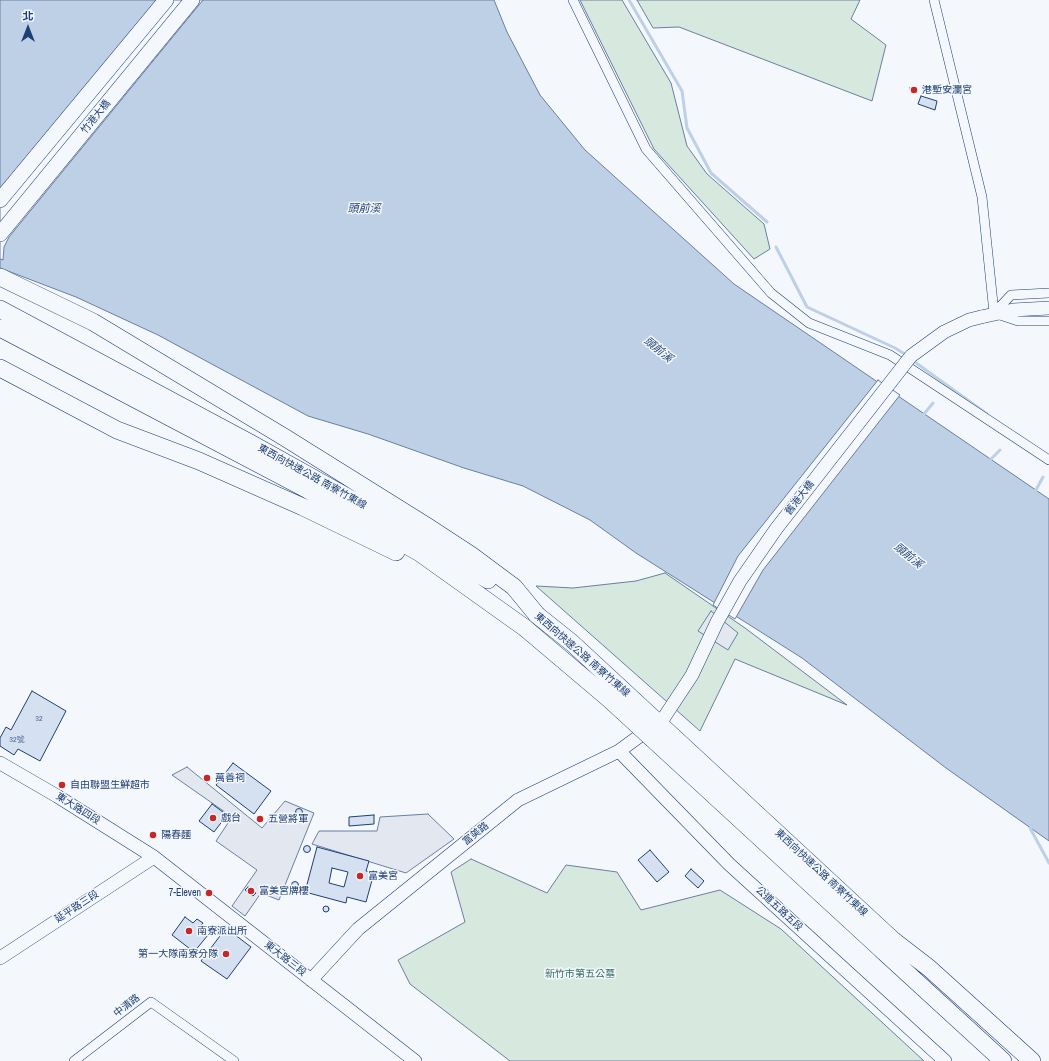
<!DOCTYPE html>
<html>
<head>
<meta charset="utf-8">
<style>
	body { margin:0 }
	#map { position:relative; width:1049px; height:1061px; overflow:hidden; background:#f4f7fb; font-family:"Archivo Narrow","Noto Sans TC",sans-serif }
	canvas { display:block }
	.north { position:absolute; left:8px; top:8px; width:40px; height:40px; -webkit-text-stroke:3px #f4f7fb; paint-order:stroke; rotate:0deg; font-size:11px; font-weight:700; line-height:16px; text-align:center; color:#1d3f73 }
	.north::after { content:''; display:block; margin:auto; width:14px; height:18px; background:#1d3f73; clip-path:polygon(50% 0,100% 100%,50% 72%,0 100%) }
</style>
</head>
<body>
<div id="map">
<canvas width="1049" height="1061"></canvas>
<div class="north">北</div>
</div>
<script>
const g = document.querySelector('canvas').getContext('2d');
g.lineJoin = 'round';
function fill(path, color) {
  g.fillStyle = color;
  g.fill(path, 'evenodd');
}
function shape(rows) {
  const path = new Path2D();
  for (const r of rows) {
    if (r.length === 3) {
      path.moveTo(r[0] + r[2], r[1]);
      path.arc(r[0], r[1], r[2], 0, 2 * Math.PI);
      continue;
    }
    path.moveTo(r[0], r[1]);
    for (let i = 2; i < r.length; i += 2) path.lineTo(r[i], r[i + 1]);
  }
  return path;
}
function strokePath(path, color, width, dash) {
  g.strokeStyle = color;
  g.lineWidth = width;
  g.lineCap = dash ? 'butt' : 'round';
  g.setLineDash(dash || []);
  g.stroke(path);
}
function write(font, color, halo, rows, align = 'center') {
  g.font = font + ' "Archivo Narrow","Noto Sans TC",sans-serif';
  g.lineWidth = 3;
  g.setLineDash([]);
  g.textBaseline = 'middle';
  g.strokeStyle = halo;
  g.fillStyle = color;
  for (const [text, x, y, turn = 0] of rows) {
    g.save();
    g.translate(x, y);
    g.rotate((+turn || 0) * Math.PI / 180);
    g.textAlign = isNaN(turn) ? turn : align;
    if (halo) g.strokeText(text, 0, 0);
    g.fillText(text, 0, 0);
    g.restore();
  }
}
const green = shape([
	[580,0,622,0,671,83,687,146,707,174,764,224,770,249,754,259,654,149,580,0],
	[637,0,860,0,851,19,886,45,872,101,679,27,653,28,637,0],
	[665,573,745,628,847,705,735,659,700,731,536,586,573,588,636,581,665,573],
	[471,859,547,893,566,865,617,872,641,910,720,890,781,929,924,1061,510,1061,410,984,398,960,465,922,451,872,471,859]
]);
fill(green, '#d7e8df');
strokePath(green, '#687fa3', 1);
const parking = shape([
	[711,611,738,633,728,650,698,631,711,611],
	[187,767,262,828,285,801,314,813,279,900,261,893,245,916,232,906,257,870,216,841,232,817,172,775,187,767],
	[428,814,454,839,406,873,312,844,319,831,377,831,380,817,428,814]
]);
fill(parking, '#e3e8f0');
strokePath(parking, '#687fa3', 1);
const water = shape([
	[0,0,494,0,507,32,540,95,585,150,664,221,734,284,1049,499,1049,841,946,768,802,658,636,553,590,520,523,486,464,468,368,434,308,416,158,335,76,297,0,268,0,0]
]);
fill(water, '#bed0e5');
strokePath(water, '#687fa3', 1);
const pier = shape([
	[157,0,203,0,9,237,4,247,3,260,0,259,0,190,157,0],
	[878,380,900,395,763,570,735,619,713,605,738,556,878,380]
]);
fill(pier, '#f4f7fb');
strokePath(pier, '#687fa3', 1);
strokePath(shape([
	[629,0,682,91,687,128,711,173,767,222],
	[776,247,807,307,895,348,908,356],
	[912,360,987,414],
	[924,414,933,403],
	[991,459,1000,450],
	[1036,490,1043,477],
	[1030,828,1049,863]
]), '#bed0e5', 3);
const building = shape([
	[910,88,917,88,917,93,911,93,910,88],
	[921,96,937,101,935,110,918,104,921,96],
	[32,691,66,711,40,761,18,749,14,755,0,746,0,738,6,727,11,730,32,691],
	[233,763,271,791,254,814,216,785,233,763],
	[212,804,227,815,214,832,199,821,212,804],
	[299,812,3.5],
	[374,815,374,824,349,826,349,817,374,815],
	[307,849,3.5],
	[317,847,369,861,366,871,374,873,366,902,347,897,346,903,305,892,317,847],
	[332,868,348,872,344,887,329,883,332,868],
	[650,850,669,872,657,882,638,860,650,850],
	[691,869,704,881,698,888,685,876,691,869],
	[295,885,3.5],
	[248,887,256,893,253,896,245,890,248,887],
	[326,909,3],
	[185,917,193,923,197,919,203,923,199,928,208,935,194,952,172,935,185,917],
	[226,928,251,947,227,979,201,961,226,928]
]);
fill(building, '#d5e0f0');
strokePath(building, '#1d3f73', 1);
const street = shape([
	[573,0,646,149,771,293,809,323,890,355,1049,460],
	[934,0,982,197,994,313],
	[994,313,1011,295,1049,293],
	[997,314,1018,321,1049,321],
	[74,1061,151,1002,234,1061]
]);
const secondary = shape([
	[981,317,1013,310,1049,308],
	[619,751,729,864,945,1061],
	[0,763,57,796,154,857,415,1061],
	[0,958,154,857],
	[311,980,358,929,518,800,619,751,652,727]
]);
const primary = shape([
	[0,200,166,0],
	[0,234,192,0]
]);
const highway = shape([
	[0,277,93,322,284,437,428,527,471,555,514,587,537,615],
	[0,309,252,444,403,528,488,580],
	[0,328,308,490,420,553,525,628],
	[0,368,117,430,199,461,303,507,396,552],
	[894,941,929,968,1032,1061],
	[883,951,1003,1061]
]);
strokePath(street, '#1d3f73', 10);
strokePath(secondary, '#1d3f73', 14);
strokePath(primary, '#1d3f73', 16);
strokePath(highway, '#1d3f73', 18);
strokePath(street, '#f4f7fb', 9);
strokePath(secondary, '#f4f7fb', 13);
strokePath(primary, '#f4f7fb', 15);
strokePath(highway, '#f4f7fb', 17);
const secondaryBridge = shape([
	[663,719,692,675,717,622,740,581,776,529,911,356,944,332,969,320,981,317]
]);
const highwayBridge = shape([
	[537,615,572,643,894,941],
	[525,628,609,699,883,951]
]);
strokePath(secondaryBridge, '#1d3f73', 14, []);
strokePath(highwayBridge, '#1d3f73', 18, []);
strokePath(secondaryBridge, '#f4f7fb', 13);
strokePath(highwayBridge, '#f4f7fb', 17);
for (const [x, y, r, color] of [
	[914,90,4,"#c62828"],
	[207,778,4,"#c62828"],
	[62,785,4,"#c62828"],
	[213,818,4,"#c62828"],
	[260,819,4,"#c62828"],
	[153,835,4,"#c62828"],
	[360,876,4,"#c62828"],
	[251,891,4,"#c62828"],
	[209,893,4,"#c62828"],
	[189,931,4,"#c62828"],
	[226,954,4,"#c62828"]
]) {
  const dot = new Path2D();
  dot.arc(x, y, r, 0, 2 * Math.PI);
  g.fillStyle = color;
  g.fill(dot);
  strokePath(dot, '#f4f7fb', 1.5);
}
write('8px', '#4b6792', null, [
	["32",39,719],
	["32號",17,740]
]);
write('10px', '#1d3f73', '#f4f7fb', [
	["港塹安瀾宮",922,90],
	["萬善祠",215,778],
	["自由聯盟生鮮超市",70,785],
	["戲台",221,818],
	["五營將軍",268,819],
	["陽春麵",161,835],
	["富美宮",368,876],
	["富美宮牌樓",259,891],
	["7-Eleven",201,893,"right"],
	["南寮派出所",197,931],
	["第一大隊南寮分隊",218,954,"right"]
], 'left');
write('10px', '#1d3f73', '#f4f7fb', [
	["竹港大橋",96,117,-51],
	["東西向快速公路 南寮竹東線",312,477,29],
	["舊港大橋",800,498,-52],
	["東西向快速公路 南寮竹東線",582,655,41],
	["東大路四段",78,809,32],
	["富美路",476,834,-39],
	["東西向快速公路 南寮竹東線",821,873,43],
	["延平路三段",77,907,-33],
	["公道五路五段",779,909,43],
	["東大路三段",285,959,38],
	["中清路",127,1006,-38]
]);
write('10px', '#2c6c60', '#f4f7fb', [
	["新竹市第五公墓",580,974]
]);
write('italic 11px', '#1d3f73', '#f4f7fb', [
	["頭前溪",364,209],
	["頭前溪",658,350,39],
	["頭前溪",908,556,39]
]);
</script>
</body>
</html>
